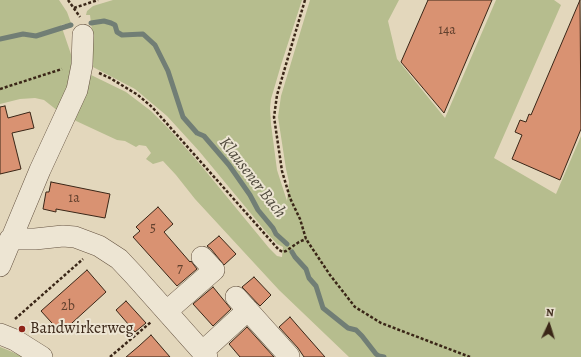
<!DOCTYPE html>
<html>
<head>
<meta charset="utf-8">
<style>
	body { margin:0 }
	#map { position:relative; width:581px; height:357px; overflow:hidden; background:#e3d7bc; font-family:Alegreya,serif }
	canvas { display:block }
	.north { position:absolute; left:529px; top:305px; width:40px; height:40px; -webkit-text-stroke:3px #ede5d3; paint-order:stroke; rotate:4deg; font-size:11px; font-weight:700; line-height:16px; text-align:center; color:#3a2617 }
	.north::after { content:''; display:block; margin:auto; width:14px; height:18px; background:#3a2617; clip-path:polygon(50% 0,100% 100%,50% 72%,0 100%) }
</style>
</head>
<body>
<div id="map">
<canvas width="581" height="357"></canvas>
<div class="north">N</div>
</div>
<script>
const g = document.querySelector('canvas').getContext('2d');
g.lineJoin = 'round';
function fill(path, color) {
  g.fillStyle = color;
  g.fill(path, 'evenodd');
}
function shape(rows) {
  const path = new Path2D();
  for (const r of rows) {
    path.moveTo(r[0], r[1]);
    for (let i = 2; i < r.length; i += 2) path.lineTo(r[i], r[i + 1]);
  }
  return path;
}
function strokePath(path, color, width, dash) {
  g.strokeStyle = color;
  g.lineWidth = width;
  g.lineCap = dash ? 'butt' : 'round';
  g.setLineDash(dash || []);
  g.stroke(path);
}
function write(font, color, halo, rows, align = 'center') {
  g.font = font + ' Alegreya,serif';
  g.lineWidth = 4;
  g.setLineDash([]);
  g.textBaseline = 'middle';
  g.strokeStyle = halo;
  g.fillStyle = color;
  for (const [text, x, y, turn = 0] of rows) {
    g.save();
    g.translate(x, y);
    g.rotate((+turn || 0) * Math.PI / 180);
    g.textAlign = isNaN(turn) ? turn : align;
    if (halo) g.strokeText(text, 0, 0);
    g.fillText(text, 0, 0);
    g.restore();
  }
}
fill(shape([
	[0,0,59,0,67,12,71,23,61,25,75,66,58,111,44,100,35,98,20,99,0,104],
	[113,0,302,0,281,65,271,99,270,108,271,124,277,170,287,201,289,182,286,169,278,117,281,96,310,0,399,0,388,21,397,59,445,118,496,0,554,0,561,5,494,158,556,194,581,136,581,357,349,357,279,290,195,199,176,175,163,161,153,164,146,159,151,153,146,146,139,145,136,147,125,141,117,140,74,120,89,74,126,92,151,111,168,128,199,163,269,248,277,256,282,257,283,247,277,244,267,233,199,151,167,116,135,89,91,66,92,31,90,15,86,15,87,11,93,6],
	[0,347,10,351,23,357,0,357]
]), '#b6bd8e');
strokePath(shape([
	[91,23,104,21,111,23,115,25,117,32,122,35,143,34,155,45,168,71,183,117,197,133,204,136,229,165,250,195,258,210,273,228,276,234,287,244],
	[0,39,23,34,36,36,71,25],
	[292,252,295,257,306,269,309,278,316,286,323,308,348,328,356,330,362,336,376,354,379,356,384,357]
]), '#717e75', 5);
const building = shape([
	[428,0,492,0,444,113,401,62,428,0],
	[580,0,581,129,560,180,512,159,522,135,515,132,520,120,526,122,529,114,531,115,580,0],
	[5,106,8,118,30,112,34,128,12,133,21,169,0,174,0,107,5,106],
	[51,182,110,194,105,218,56,209,56,212,43,209,46,192,49,192,51,182],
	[158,207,173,224,164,232,190,262,191,261,197,269,177,286,133,237,140,231,136,227,158,207],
	[219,236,236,254,224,265,211,249,207,246,219,236],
	[87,270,106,292,61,333,41,311,87,270],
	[254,277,271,295,260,306,242,287,254,277],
	[213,287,231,309,213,326,193,304,213,287],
	[126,301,146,323,135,332,116,310,126,301],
	[290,317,296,324,325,357,304,357,298,348,279,327,290,317],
	[247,327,274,357,240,357,229,344,247,327],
	[151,335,170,357,126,357,139,346,151,335]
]);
fill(building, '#d99272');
strokePath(building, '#3a2617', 1);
const minor = shape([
	[10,239,35,239,63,236,75,237,99,246,119,259,134,275,207,357],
	[0,266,40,170,77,90,82,65,83,35],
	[236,297,289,356],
	[167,311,214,270,202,257],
	[0,334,15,340,42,357],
	[202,352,248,310]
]);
strokePath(minor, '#645240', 22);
strokePath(shape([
	[68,0,80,17],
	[305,0,277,95,274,117,282,171,290,198,300,219,306,239,330,275,355,307,381,323,470,357],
	[74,8,98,0],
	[99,73,110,78,138,95,153,108,279,250,283,252,286,251,299,242,306,239],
	[0,89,62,69],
	[15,319,83,259],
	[110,357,151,322]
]), '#3a2617', 2.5, [3, 2]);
strokePath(minor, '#ede5d3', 21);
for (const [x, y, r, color] of [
	[22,329,4,"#8f2418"]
]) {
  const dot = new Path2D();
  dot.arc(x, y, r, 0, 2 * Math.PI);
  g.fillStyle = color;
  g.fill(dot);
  strokePath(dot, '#ede5d3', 1.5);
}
write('14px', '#62412e', null, [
	["14a",447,31],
	["1a",74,199],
	["5",153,229],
	["7",180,270],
	["2b",68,307]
]);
write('16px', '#3a2617', '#ede5d3', [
	["Bandwirkerweg",30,329]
], 'left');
write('italic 17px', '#514b3e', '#ede5d3', [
	["Klausener Bach",252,178,52]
]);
</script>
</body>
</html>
